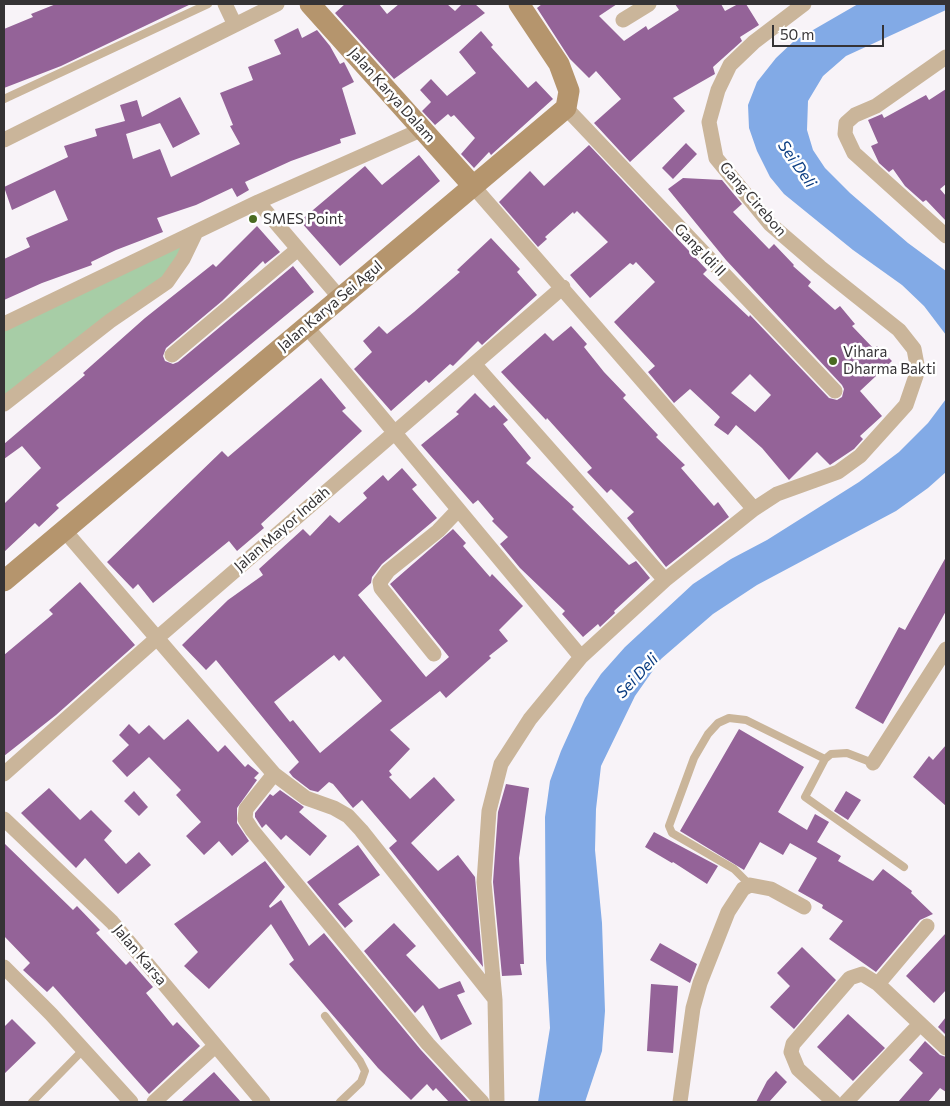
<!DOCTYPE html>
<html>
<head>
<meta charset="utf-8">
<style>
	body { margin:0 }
	#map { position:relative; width:950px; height:1106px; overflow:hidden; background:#f8f3f8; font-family:Commissioner,sans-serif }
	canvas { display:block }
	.frame { position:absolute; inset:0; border:5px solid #353335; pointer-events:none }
	.scale { position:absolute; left:772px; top:25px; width:112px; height:22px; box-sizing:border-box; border:2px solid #353335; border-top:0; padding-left:6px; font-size:15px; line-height:18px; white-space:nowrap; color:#353335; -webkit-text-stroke:4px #fff; paint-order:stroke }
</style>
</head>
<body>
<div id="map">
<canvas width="950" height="1106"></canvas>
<div class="frame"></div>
<div class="scale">50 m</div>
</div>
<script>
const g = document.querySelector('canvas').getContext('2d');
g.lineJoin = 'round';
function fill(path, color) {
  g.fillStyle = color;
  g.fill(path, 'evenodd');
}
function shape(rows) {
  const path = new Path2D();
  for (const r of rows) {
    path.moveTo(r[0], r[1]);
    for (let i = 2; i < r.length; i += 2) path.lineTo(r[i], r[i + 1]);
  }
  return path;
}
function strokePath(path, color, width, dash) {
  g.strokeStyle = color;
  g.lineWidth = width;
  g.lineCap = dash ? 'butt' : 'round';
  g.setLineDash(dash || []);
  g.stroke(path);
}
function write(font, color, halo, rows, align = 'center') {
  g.font = font + ' Commissioner,sans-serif';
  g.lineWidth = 5;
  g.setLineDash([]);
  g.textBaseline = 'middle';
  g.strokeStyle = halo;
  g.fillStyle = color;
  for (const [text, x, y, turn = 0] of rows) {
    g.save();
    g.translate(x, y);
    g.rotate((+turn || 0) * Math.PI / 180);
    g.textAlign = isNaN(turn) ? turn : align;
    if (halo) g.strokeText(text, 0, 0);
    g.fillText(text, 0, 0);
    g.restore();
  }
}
fill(shape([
	[186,238,174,271,4,402,4,326]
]), '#a7cda6');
fill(shape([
	[858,4,946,4,946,10,846,56,823,76,808,101,807,130,813,150,825,168,850,193,908,243,946,271,946,335,924,306,902,285,853,250,784,194,770,177,757,151,749,128,748,105,757,82,776,58,794,41],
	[946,399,946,472,928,488,896,511,757,585,713,614,661,659,635,696,601,766,596,809,595,850,602,923,605,1011,602,1051,585,1102,538,1102,550,1028,546,959,545,817,550,781,561,751,585,698,601,674,625,647,693,584,731,559,767,540,859,482,899,452,928,423]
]), '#82aae6');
fill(shape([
	[56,4,191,4,61,66,4,88,4,29,33,17,31,14],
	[345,4,379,4,387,14,399,4,447,4,455,11,462,4,475,4,485,13,394,79,335,13],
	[542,4,617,4,599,16,624,41,646,26,648,30,679,10,675,4,721,4,725,11,738,4,746,4,759,25,740,37,742,41,713,67,715,74,673,98,685,111,630,162,594,123,621,99,596,71,589,78,570,59,537,8],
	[298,28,302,38,317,30,330,46,340,64,344,62,354,82,342,88,356,134,340,139,341,143,291,161,245,182,249,190,237,197,232,188,196,205,157,218,163,232,116,250,91,262,92,265,42,283,4,300,4,259,30,247,26,238,68,220,55,190,12,210,4,187,68,157,64,146,97,136,95,129,125,121,120,105,137,100,142,117,180,97,200,134,173,148,160,123,126,134,133,159,160,149,171,177,240,144,230,126,233,125,220,93,253,80,248,67,281,54,274,40],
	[481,31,493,45,491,47,528,88,536,81,553,99,491,155,489,152,474,168,461,154,475,138,454,115,451,117,448,114,435,125,422,111,431,102,420,90,431,79,447,96,476,73,459,52],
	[946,89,946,184,940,189,946,196,946,221,926,200,923,202,905,186,893,169,889,172,879,163,871,146,878,143,868,120,882,114,884,118,926,95,929,100],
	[686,143,697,154,673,179,662,168],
	[589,145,707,270,703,274,749,317,750,315,829,398,837,400,842,397,844,389,842,385,726,260,668,189,683,178,722,180,742,204,733,212,769,249,774,244,794,265,793,266,811,282,808,286,835,310,840,306,855,324,852,326,874,349,877,346,892,361,860,391,882,416,860,436,863,439,854,449,830,465,817,452,789,480,762,448,736,425,728,435,714,425,720,417,690,389,674,403,648,372,655,366,614,322,655,282,636,262,633,265,630,263,590,298,570,275,608,242,577,211,574,214,573,212,545,237,547,239,538,247,499,202,530,171,544,186],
	[750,374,771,395,755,412,731,393],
	[419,155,440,181,340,266,300,221,365,166,382,185],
	[257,226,280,252,265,264,263,261,222,301,166,348,163,356,165,361,173,364,178,362,293,266,314,292,56,505,59,508,39,527,35,523,4,552,4,504,41,468,22,446,4,459,4,444,85,375,83,373,145,318,213,264,216,267],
	[491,238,520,269,517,272,537,295,482,345,478,341,453,366,450,364,429,383,426,380,391,411,354,369,372,352,363,341,379,326,387,334,414,312,460,272,457,270],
	[571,326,587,344,584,347,604,372,626,395,623,398,658,435,656,437,685,465,681,468,714,506,718,502,729,517,666,567,627,518,634,512,611,489,607,493,587,472,592,468,547,418,546,420,501,372,545,333,553,341],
	[321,378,346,408,342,411,362,431,261,524,264,528,237,551,229,541,153,603,138,584,133,589,107,562,222,451,228,457],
	[475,393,490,408,494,405,508,420,503,424,531,458,526,463,574,507,572,509,629,565,636,561,650,578,614,611,615,613,600,627,598,624,583,637,562,614,565,611,520,568,500,544,508,537,492,521,494,519,478,500,473,504,421,445,459,414,456,412],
	[402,468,417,485,412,489,437,518,382,564,372,577,371,583,358,595,426,677,449,657,390,584,453,529,466,543,463,546,490,577,492,574,523,606,499,630,508,641,489,656,491,658,446,698,440,691,390,730,410,749,389,771,392,775,389,777,410,799,434,777,455,800,411,843,438,871,458,855,475,877,483,967,389,848,397,841,362,800,353,808,333,784,329,782,318,792,310,790,293,777,289,772,299,762,216,660,206,670,182,645,228,600,263,575,259,569,303,529,310,536,330,515,339,523,367,498,363,493,383,475,388,481],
	[334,655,339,661,344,656,382,701,320,753,293,720,290,722,274,702],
	[946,557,946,611,883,724,855,708,899,627,905,630],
	[80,582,135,645,56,715,4,756,4,655,53,614,49,610],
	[188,719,218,752,225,745,245,767,248,764,259,773,254,778,257,780,237,808,237,823,249,841,232,856,219,841,204,855,186,836,201,822,176,795,181,790,149,757,127,777,112,761,129,745,119,735,129,724,139,734,149,725,164,740],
	[739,729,804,767,778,812,807,830,815,814,829,822,817,842,841,856,838,861,873,881,883,869,912,891,911,893,933,914,920,920,876,972,829,939,843,921,822,908,823,905,798,891,817,858,790,843,783,855,760,842,744,870,680,831],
	[946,745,946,806,913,777,929,756,933,760],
	[506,784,529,788,519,858,524,964,520,964,522,975,502,976,493,882,498,812],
	[49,788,80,820,91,810,112,831,104,840,126,864,139,852,151,865,118,894,85,858,76,868,21,813],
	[280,790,304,807,299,812,327,836,310,856,286,835,281,840,266,824,262,828,255,817,255,813,270,794,273,796],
	[134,791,148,807,139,816,124,801],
	[846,791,861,800,848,820,834,811],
	[654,832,718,866,707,884,673,862,672,863,645,847],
	[4,843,73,910,77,906,100,930,96,933,126,965,130,961,153,987,146,993,173,1026,177,1022,200,1046,149,1094,53,986,47,992,23,970,30,963,4,936],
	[358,845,380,875,338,904,353,921,345,928,307,882],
	[265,861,285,887,269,906,270,908,281,900,309,946,324,933,421,1050,469,1102,449,1102,436,1088,433,1091,427,1084,411,1100,378,1068,289,964,294,960,271,924,209,989,184,966,198,952,174,924],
	[394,923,416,946,406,955,439,989,460,981,465,992,457,995,472,1024,441,1040,423,1005,415,1013,364,951],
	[946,933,946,990,934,1003,906,976],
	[660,943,697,964,690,983,650,960],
	[802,947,836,980,794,1029,770,1007,790,986,777,973],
	[651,984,678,986,673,1053,647,1051],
	[848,1014,885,1048,853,1081,817,1047],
	[946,1017,946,1035,938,1027],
	[12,1019,36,1043,4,1074,4,1027],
	[925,1041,940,1055,946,1057,946,1092,940,1088,928,1102,898,1102,923,1073,909,1060],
	[776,1071,787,1082,769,1102,756,1102,767,1081],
	[214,1072,241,1102,181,1102]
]), '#946398');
strokePath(shape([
	[4,99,208,4],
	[873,763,847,753,831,754,825,759,805,797,904,867],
	[750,885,734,869,672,833,669,826,694,758,708,734,718,723,729,718,746,720,825,759],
	[325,1016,360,1061,365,1071,361,1082,340,1102],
	[32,1102,83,1050]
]), '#cab59a', 8);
strokePath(shape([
	[225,4,235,25],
	[623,20,649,4],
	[946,57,876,106,855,115,846,123,845,134,854,153,946,236],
	[566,108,835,391],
	[4,140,277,4],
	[473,186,754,509],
	[258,202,340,298],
	[4,324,258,202,423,129],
	[306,326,581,657],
	[172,355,298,249],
	[475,365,665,580],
	[4,404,110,321,167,282,183,259,196,232],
	[64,530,274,774,306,798,334,808,348,816,361,830,495,999],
	[434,654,381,588,380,582,388,571,438,531,458,510],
	[873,763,946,649],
	[4,774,156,639,563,287],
	[274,774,246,809,245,819,252,830,428,1044,482,1102],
	[4,819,112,922,263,1102],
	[927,926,878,984,946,1048],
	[4,967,51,1014,131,1102],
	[154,1102,214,1047],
	[497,1102,495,1000,484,882,489,811,501,764,530,719,581,657,665,580,754,509,777,494,838,472,860,456,906,405,918,370,914,349,899,330,820,267,770,224,716,158,709,122,718,90,730,65,754,42,804,4],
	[680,1102,693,1008,700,983,728,912,743,889,750,885,771,889,804,907],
	[834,1102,798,1069,791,1052,793,1044,850,978,862,974,878,984],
	[846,1102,920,1024]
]), '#cab59a', 15);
strokePath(shape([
	[310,4,473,186],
	[4,581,566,108,569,91,559,64,519,4]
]), '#b5956d', 21);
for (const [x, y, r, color] of [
	[253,219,5,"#496a21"],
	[833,361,5,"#496a21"]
]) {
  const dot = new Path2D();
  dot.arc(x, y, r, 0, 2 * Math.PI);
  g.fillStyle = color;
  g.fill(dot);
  strokePath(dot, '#fff', 2);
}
write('15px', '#353335', '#fff', [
	["Jalan Karya Dalam",392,95,48],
	["Gang Cirebon",753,199,49],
	["Gang Idi II",700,250,46],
	["Jalan Karya Sei Agul",330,306,-40],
	["Jalan Mayor Indah",282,529,-41],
	["Jalan Karsa",140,955,50]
]);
write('15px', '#353335', '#fff', [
	["SMES Point",263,219],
	["Vihara",843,352],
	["Dharma Bakti",843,369]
], 'left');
write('italic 16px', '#0a3c81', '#fff', [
	["Sei Deli",797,164,55],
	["Sei Deli",637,676,-47]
]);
</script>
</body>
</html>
